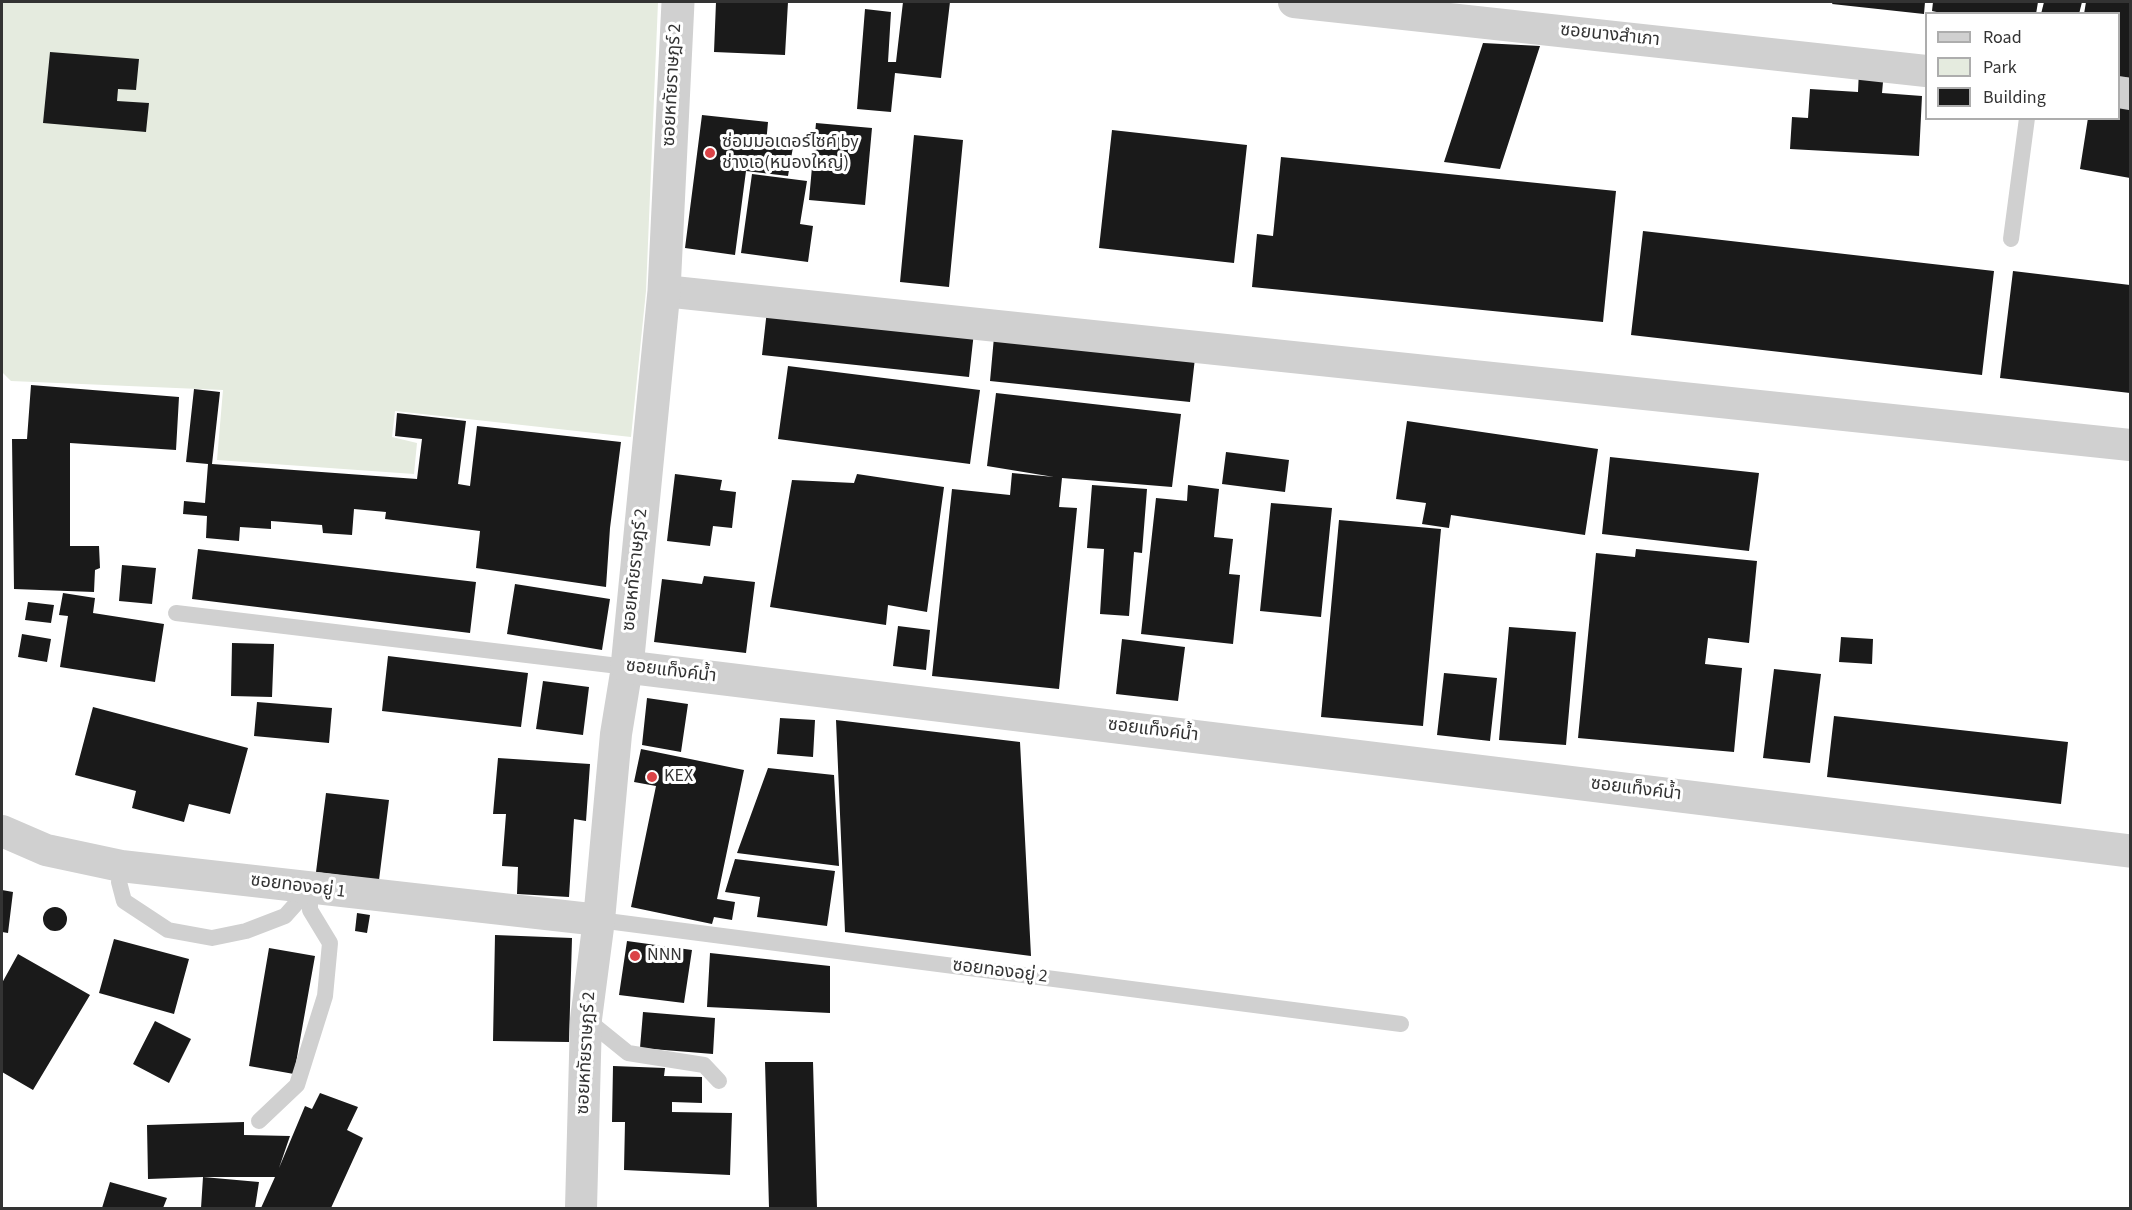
<!DOCTYPE html>
<html>
<head>
<meta charset="utf-8">
<style>
	body { margin:0 }
	#map { position:relative; width:2132px; height:1210px; overflow:hidden; background:#fff; font-family:"Source Sans 3",sans-serif }
	canvas { display:block }
	.frame { position:absolute; inset:0; border:3px solid #333; pointer-events:none }
	.legend { position:absolute; left:1925px; top:12px; width:195px; height:108px; box-sizing:border-box; background:#fff; border:2px solid #adadad; margin:0; padding:8px 10px; list-style:none; font-size:18px; color:#333 }
	.legend li { display:flex; align-items:center; gap:12px; height:30px }
	.legend b { width:30px; border:2px solid #adadad }
</style>
</head>
<body>
<div id="map">
<canvas width="2132" height="1210"></canvas>
<div class="frame"></div>
<ul class="legend">
<li><b style="height:8px;background:#d0d0d0"></b>Road</li>
<li><b style="height:16px;background:#e5ebdf"></b>Park</li>
<li><b style="height:16px;background:#1a1a1a"></b>Building</li>
</ul>
</div>
<script>
const g = document.querySelector('canvas').getContext('2d');
g.lineJoin = 'round';
function fill(path, color) {
  g.fillStyle = color;
  g.fill(path, 'evenodd');
}
function shape(rows) {
  const path = new Path2D();
  for (const r of rows) {
    if (r.length === 3) {
      path.moveTo(r[0] + r[2], r[1]);
      path.arc(r[0], r[1], r[2], 0, 2 * Math.PI);
      continue;
    }
    path.moveTo(r[0], r[1]);
    for (let i = 2; i < r.length; i += 2) path.lineTo(r[i], r[i + 1]);
  }
  return path;
}
function strokePath(path, color, width, dash) {
  g.strokeStyle = color;
  g.lineWidth = width;
  g.lineCap = dash ? 'butt' : 'round';
  g.setLineDash(dash || []);
  g.stroke(path);
}
function write(font, color, halo, rows, align = 'center') {
  g.font = font + ' "Source Sans 3","Noto Sans Thai",sans-serif';
  g.lineWidth = 6;
  g.setLineDash([]);
  g.textBaseline = 'middle';
  g.strokeStyle = halo;
  g.fillStyle = color;
  for (const [text, x, y, turn = 0] of rows) {
    g.save();
    g.translate(x, y);
    g.rotate((+turn || 0) * Math.PI / 180);
    g.textAlign = isNaN(turn) ? turn : align;
    if (halo) g.strokeText(text, 0, 0);
    g.fillText(text, 0, 0);
    g.restore();
  }
}
fill(shape([
	[2,2,658,2,646,291,631,437,395,411,392,437,417,443,414,474,217,460,223,390,11,381,2,372]
]), '#e5ebdf');
fill(shape([
	[716,2,788,2,785,55,714,52],
	[903,2,950,2,941,78,895,73,891,112,857,109,865,9,891,12,888,62,896,62],
	[1833,2,1925,2,1924,14,1832,4],
	[1933,2,2038,2,2036,14,1946,14,1932,11],
	[2044,2,2082,2,2079,14,2041,14],
	[2086,2,2130,2,2130,78,2118,77,2118,14,2084,14],
	[1483,43,1540,46,1500,169,1444,162],
	[50,52,139,59,136,90,118,89,117,101,149,103,146,132,43,123],
	[1859,70,1884,71,1882,93,1922,96,1919,156,1790,149,1792,117,1808,118,1810,89,1858,92],
	[2118,105,2130,107,2130,178,2080,169,2088,118,2118,118],
	[702,115,768,122,766,144,793,147,788,176,746,171,735,255,685,248],
	[816,123,872,128,865,205,809,200],
	[1112,130,1247,145,1234,263,1099,248],
	[914,135,963,140,949,287,900,282],
	[1281,157,1616,191,1603,322,1252,287,1257,234,1273,236],
	[752,174,807,181,800,224,813,226,808,262,741,253],
	[1643,231,1994,271,1982,375,1631,335],
	[2013,271,2130,285,2130,393,2000,378],
	[767,310,974,332,969,377,762,355],
	[994,337,1195,358,1190,402,990,381],
	[788,366,980,390,970,464,778,439],
	[31,385,179,397,176,450,70,443,70,546,99,546,100,568,95,570,94,592,14,589,12,439,27,439],
	[194,389,220,392,212,464,417,479,422,439,395,436,397,413,466,421,458,484,470,486,477,426,621,442,610,528,606,587,476,568,480,531,385,519,386,512,354,509,352,535,323,533,322,525,271,521,271,529,240,527,239,541,206,538,207,516,183,514,184,501,205,503,208,464,186,462],
	[996,393,1181,414,1172,487,1062,478,1059,507,1077,508,1059,689,932,676,952,489,1010,495,1012,473,1054,477,987,466],
	[1407,421,1598,449,1585,535,1451,515,1449,528,1422,524,1426,503,1396,499],
	[1226,452,1289,460,1285,492,1222,484],
	[1610,457,1759,473,1749,551,1602,534],
	[675,474,722,480,720,490,736,492,732,528,713,526,710,546,667,541],
	[857,474,944,487,927,612,888,605,886,625,770,607,792,480,854,483],
	[1092,485,1147,489,1142,553,1134,552,1129,616,1100,614,1104,549,1087,548],
	[1188,485,1219,489,1214,537,1233,539,1229,574,1240,575,1233,644,1141,634,1156,498,1187,501],
	[1271,503,1332,508,1321,617,1260,611],
	[1339,520,1441,529,1423,726,1321,717],
	[198,549,476,582,470,633,192,599],
	[1636,549,1757,561,1749,643,1708,638,1705,664,1742,668,1734,752,1578,738,1596,553,1635,557],
	[122,565,156,568,152,604,119,601],
	[704,576,755,582,746,653,654,642,662,579,702,584],
	[515,584,610,599,602,650,507,634],
	[63,593,95,598,93,613,164,624,155,682,60,667,68,616,59,615],
	[28,602,54,605,51,623,25,620],
	[898,626,930,630,926,670,893,666],
	[1509,627,1576,632,1566,745,1499,740],
	[22,634,51,639,47,662,18,657],
	[1841,637,1873,639,1872,664,1839,662],
	[1122,639,1185,647,1178,701,1116,694],
	[232,643,274,644,272,697,231,696],
	[388,656,528,673,521,727,382,711],
	[1774,669,1821,674,1810,763,1763,758],
	[1444,673,1497,678,1490,741,1437,735],
	[543,681,589,687,583,735,536,729],
	[647,698,688,704,681,752,642,745],
	[257,702,332,708,329,743,254,736],
	[93,707,248,748,230,814,189,804,184,822,132,808,136,791,75,775],
	[1834,716,2068,742,2061,804,1827,777],
	[780,718,815,720,813,757,777,754],
	[836,720,1020,742,1031,956,845,932],
	[641,749,744,770,717,899,735,902,732,920,714,917,712,924,631,907,656,786,634,782],
	[498,758,590,764,586,821,574,819,569,897,517,894,518,867,502,866,506,814,493,814],
	[768,768,834,775,839,866,737,853],
	[326,793,389,800,379,880,316,872],
	[735,859,835,871,827,926,757,917,760,897,725,892],
	[2,890,13,892,8,933,2,932],
	[55,919,12],
	[357,913,370,915,367,933,355,931],
	[495,935,572,938,569,1042,493,1041],
	[114,939,189,959,174,1014,99,993],
	[627,941,692,950,684,1003,619,995],
	[269,948,315,956,294,1074,249,1066],
	[710,953,830,966,830,1013,707,1007],
	[18,954,90,995,33,1090,2,1072,2,983],
	[643,1012,715,1018,713,1054,640,1048],
	[155,1021,191,1039,169,1083,133,1064],
	[765,1062,813,1062,817,1208,769,1208],
	[613,1066,665,1068,664,1076,702,1077,702,1103,672,1102,672,1112,732,1113,730,1175,624,1170,625,1122,612,1122],
	[320,1093,358,1107,347,1130,363,1138,331,1208,261,1208,275,1177,203,1177,259,1182,255,1208,201,1208,203,1177,148,1179,147,1125,244,1122,244,1135,290,1136,279,1168,305,1106,312,1109],
	[110,1182,167,1198,163,1208,102,1208]
]), '#1a1a1a');
strokePath(shape([
	[2011,239,2027,118],
	[176,613,627,667],
	[121,866,119,882,124,901,168,930,212,938,246,931,285,916,310,888],
	[599,920,1401,1024],
	[586,1019,628,1053,704,1065,719,1081],
	[259,1121,297,1085,325,996,330,943,310,910,310,888]
]), '#d0d0d0', 16);
strokePath(shape([
	[1294,2,1926,71],
	[2118,92,2130,94],
	[664,291,2130,445],
	[2,831,46,850,121,866,599,920],
	[581,1208,586,1019,599,920,616,734,627,667]
]), '#d0d0d0', 32);
strokePath(shape([
	[678,2,664,291,627,667,2130,851]
]), '#d0d0d0', 33);
for (const [x, y, r, color] of [
	[710,153,6,"#db4448"],
	[652,777,6,"#db4448"],
	[635,956,6,"#db4448"]
]) {
  const dot = new Path2D();
  dot.arc(x, y, r, 0, 2 * Math.PI);
  g.fillStyle = color;
  g.fill(dot);
  strokePath(dot, '#fff', 2);
}
write('18px', '#333', '#fff', [
	["ซอยนางสำเภา",1610,36,6],
	["ซอยหทัยราษฎร์ 2",673,85,-87],
	["ซอยหทัยราษฎร์ 2",636,570,-84],
	["ซอยแท็งค์น้ำ",671,672,7],
	["ซอยแท็งค์น้ำ",1153,731,7],
	["ซอยแท็งค์น้ำ",1636,790,7],
	["ซอยทองอยู่ 1",298,887,7],
	["ซอยทองอยู่ 2",1000,972,7],
	["ซอยหทัยราษฎร์ 2",587,1053,-87]
]);
write('18px', '#333', '#fff', [
	["ซ่อมมอเตอร์ไซค์ by",722,143],
	["ช่างเอ(หนองใหญ่)",722,164],
	["KEX",664,777],
	["NNN",647,956]
], 'left');
</script>
</body>
</html>
